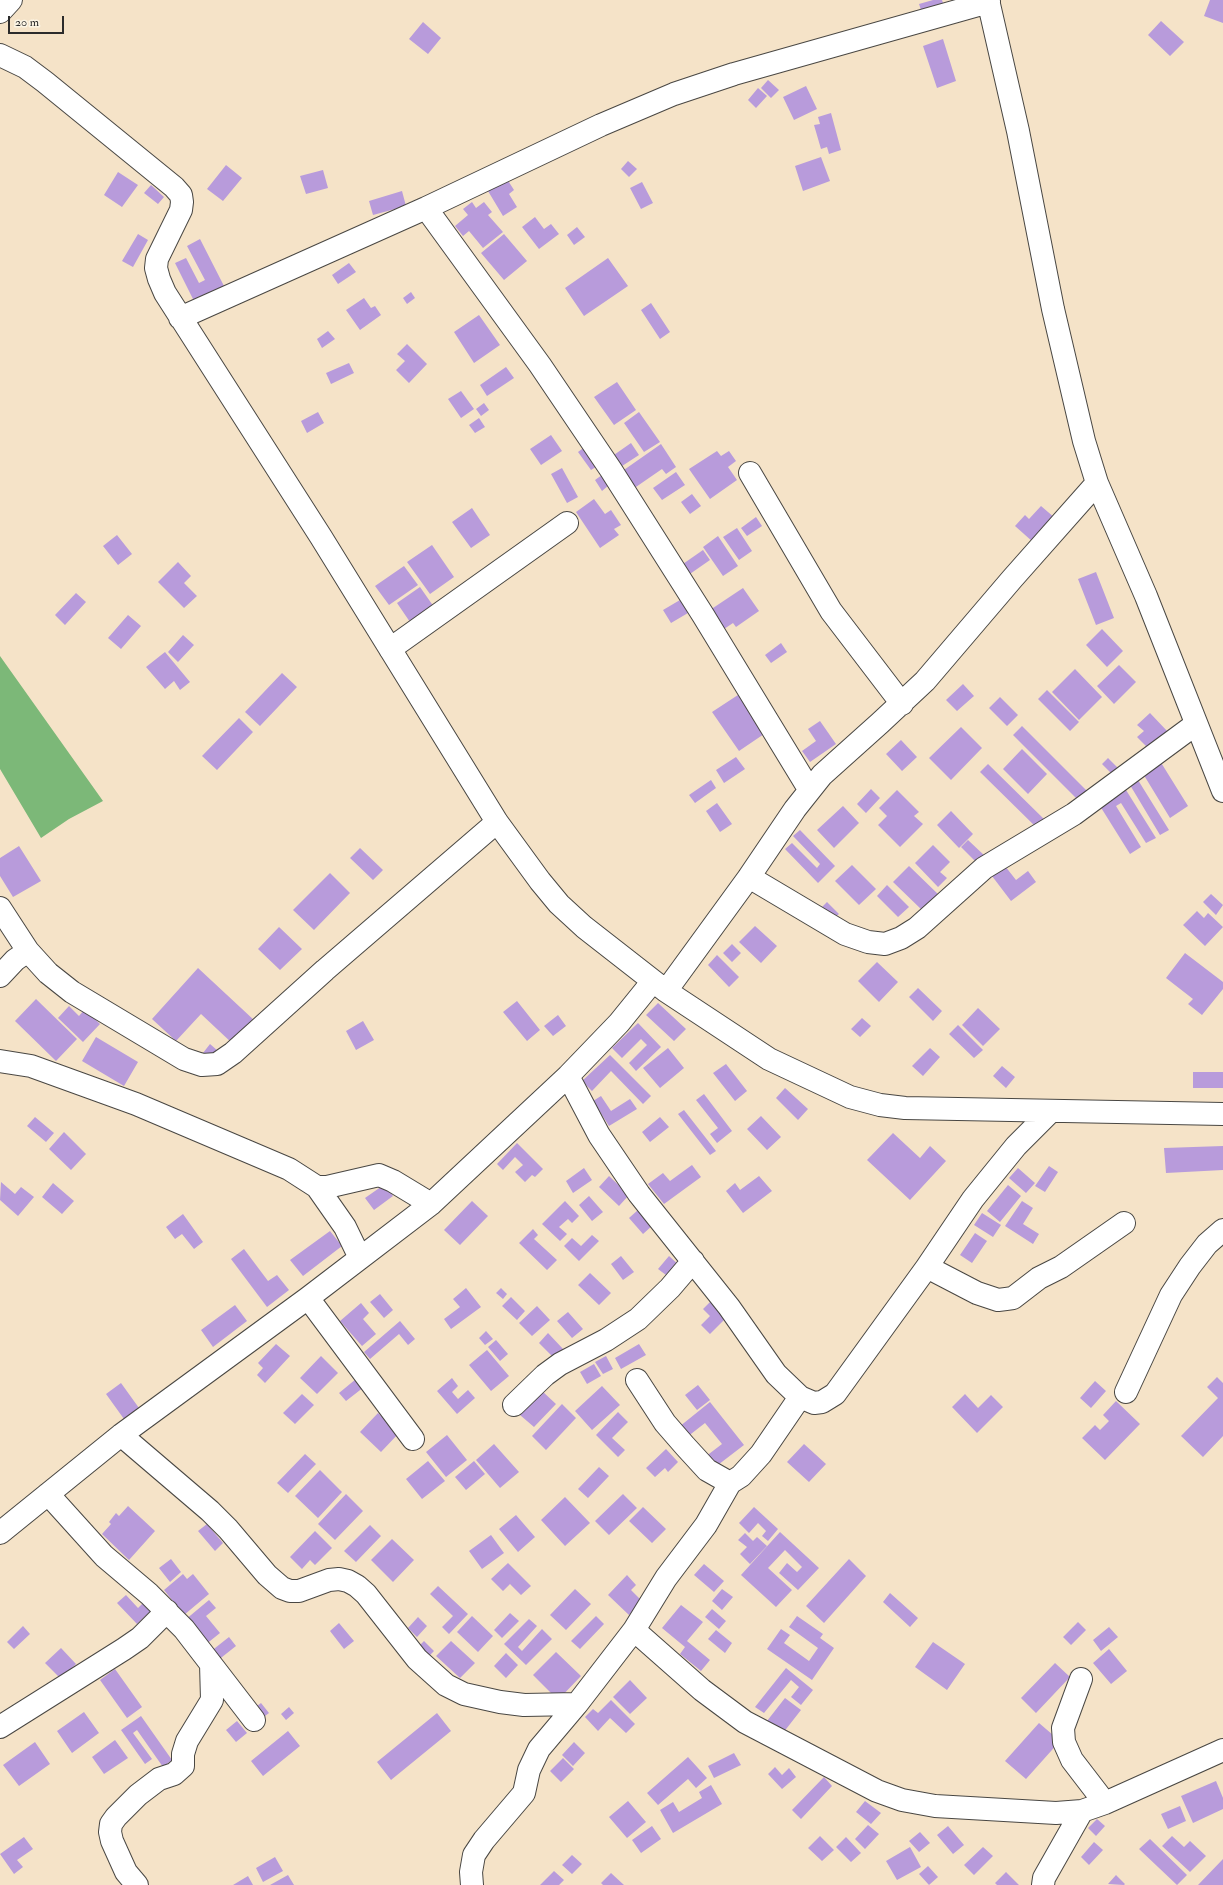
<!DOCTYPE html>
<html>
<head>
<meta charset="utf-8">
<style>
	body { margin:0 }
	#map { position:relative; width:1223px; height:1885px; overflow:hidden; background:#f5e3c8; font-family:"IM FELL Double Pica",serif }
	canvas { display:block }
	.scale { position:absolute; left:8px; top:16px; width:56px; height:18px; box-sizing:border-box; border:2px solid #2b2b2b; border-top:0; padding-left:5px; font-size:12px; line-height:14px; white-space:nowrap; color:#2b2b2b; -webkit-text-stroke:3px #fcf5e5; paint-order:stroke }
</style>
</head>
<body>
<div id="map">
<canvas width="1223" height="1885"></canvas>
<div class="scale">20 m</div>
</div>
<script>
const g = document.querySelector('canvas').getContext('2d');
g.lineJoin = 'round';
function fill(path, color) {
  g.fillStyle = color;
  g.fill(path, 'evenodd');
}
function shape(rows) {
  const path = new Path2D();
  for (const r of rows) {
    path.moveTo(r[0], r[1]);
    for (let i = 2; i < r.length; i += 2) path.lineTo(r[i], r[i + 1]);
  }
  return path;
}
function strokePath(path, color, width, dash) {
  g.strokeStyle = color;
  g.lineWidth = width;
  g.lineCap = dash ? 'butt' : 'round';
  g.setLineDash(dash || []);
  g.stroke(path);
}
fill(shape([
	[0,656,103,801,69,819,41,838,0,769]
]), '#7cb878');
fill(shape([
	[933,0,942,0,944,6,922,13,919,4],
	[1210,0,1223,0,1223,23,1204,16],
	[1161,21,1184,42,1170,56,1148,35],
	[423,22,441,38,428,54,409,39],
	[943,39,956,81,937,88,923,46],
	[768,80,779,90,771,98,761,88],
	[806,86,817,109,794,120,783,97],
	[758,88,767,96,756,108,748,100],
	[831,113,841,150,829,154,827,147,821,149,814,125,820,124,818,117],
	[821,157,830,181,803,191,795,166],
	[628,161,637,169,629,177,621,169],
	[226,165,242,178,223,201,207,189],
	[323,170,328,188,306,194,300,176],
	[118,172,138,185,122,207,104,195],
	[507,179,514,190,509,194,517,207,503,216,488,191],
	[642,182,653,203,641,209,630,188],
	[151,185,164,197,158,204,144,193],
	[402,191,406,206,373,215,369,201],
	[472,202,476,208,484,202,492,212,488,215,503,232,483,248,469,231,463,236,455,226,468,215,463,209],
	[535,217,544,229,551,224,559,234,539,249,522,227],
	[577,227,585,237,574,245,567,235],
	[138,234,148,240,133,267,122,261],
	[504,234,527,261,504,280,481,253],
	[200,239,224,286,194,301,175,263,186,258,199,283,205,280,187,246],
	[608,258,628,286,584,316,565,288],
	[349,263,356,272,338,284,332,275],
	[411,292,415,298,407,304,403,298],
	[364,298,371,308,375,306,381,315,360,330,346,310],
	[651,303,670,332,660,339,641,310],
	[479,315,500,345,474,363,454,332],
	[328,331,335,339,322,348,317,339],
	[407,344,427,364,409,383,396,370,405,361,397,354],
	[349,363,354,373,331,384,326,373],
	[506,367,514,378,487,396,480,385],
	[617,382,636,410,614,425,594,397],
	[461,391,474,409,461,418,448,399],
	[484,403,489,410,481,416,476,409],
	[318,412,324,423,307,433,301,421],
	[639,412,660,442,644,452,624,423],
	[479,418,485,427,475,433,469,425],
	[551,435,562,451,541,465,530,449],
	[631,443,639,455,619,468,611,457],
	[661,444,676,467,666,474,662,469,633,489,621,472],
	[586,446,599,465,591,470,578,452],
	[717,451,721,456,729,451,736,461,728,467,737,480,710,499,689,469],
	[562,468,578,497,567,503,551,474],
	[676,472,685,485,662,500,653,488],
	[602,475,609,485,602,491,595,480],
	[692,494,701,506,690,514,681,502],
	[594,499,605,514,611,510,621,525,614,529,619,535,600,548,576,512],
	[1041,506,1055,518,1033,542,1015,526,1025,515,1029,519],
	[472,508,490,535,471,548,452,522],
	[756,517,762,526,747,536,741,528],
	[737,528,752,551,739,560,723,537],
	[117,535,132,554,118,565,103,546],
	[718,536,738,566,723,576,703,547],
	[432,545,454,577,430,594,407,562],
	[703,550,710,560,687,576,680,566],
	[178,562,191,576,184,583,197,596,184,608,158,582],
	[404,566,418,585,389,605,375,586],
	[1096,572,1114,618,1096,625,1078,579],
	[420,587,434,607,410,622,397,603],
	[743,588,759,611,736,627,733,623,724,629,710,610],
	[76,593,86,602,65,625,55,615],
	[680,600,688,613,671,623,663,610],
	[128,615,141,626,121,649,108,638],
	[1102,629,1123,651,1107,667,1086,645],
	[183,635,194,645,178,662,168,652],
	[781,643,787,652,771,663,765,655],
	[165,652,190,682,180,690,174,681,165,689,146,667],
	[1119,665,1136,682,1114,704,1097,686],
	[1075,669,1102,697,1079,720,1052,692],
	[282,673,297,687,260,726,245,712],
	[963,684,974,696,957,711,946,700],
	[1047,690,1079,722,1070,731,1038,699],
	[741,693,767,732,739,751,712,712],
	[1000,697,1018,715,1007,726,989,708],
	[1150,713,1168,732,1150,750,1137,737,1144,731,1137,725],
	[239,718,253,732,217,770,202,756],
	[820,721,836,744,810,762,802,751,816,741,808,729],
	[1022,726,1088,792,1079,801,1013,735],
	[961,727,982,748,951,780,929,758],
	[901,740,917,757,902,771,886,754],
	[1022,749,1047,774,1028,794,1003,769],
	[736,757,745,769,724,783,716,770],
	[1108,758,1119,769,1113,775,1102,764],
	[1160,761,1188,806,1170,818,1142,772],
	[988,764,1048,823,1040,831,980,772],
	[711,780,716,788,695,803,689,795],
	[1138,780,1169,830,1160,835,1130,785],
	[871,789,880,798,866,813,857,804],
	[897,790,919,812,914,816,923,824,900,847,878,825,887,816,879,808],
	[1126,790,1156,838,1146,843,1121,803,1116,806,1141,847,1130,854,1100,806],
	[717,803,732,824,720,832,706,811],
	[843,806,859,823,834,848,817,830],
	[951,811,973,834,959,848,937,825],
	[800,830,835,866,818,883,785,849,792,843,817,868,820,864,793,836],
	[968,840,986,857,979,865,961,847],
	[933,845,950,862,940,872,947,878,938,887,915,863],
	[19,846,41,881,13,897,0,876,0,858],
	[360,848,383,870,373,880,350,858],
	[852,865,876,889,859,905,835,881],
	[909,866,939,895,923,911,893,882],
	[1005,866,1016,880,1028,871,1036,882,1011,901,992,876],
	[330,873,350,893,314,930,293,910],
	[887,885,909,907,898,917,877,896],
	[1211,894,1223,905,1216,915,1203,902],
	[827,902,839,914,834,918,822,907],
	[1197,911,1204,918,1208,913,1223,927,1205,946,1183,925],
	[755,926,777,946,761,963,739,942],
	[279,927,302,949,280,970,258,949],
	[732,944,741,953,732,962,723,953],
	[1185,953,1223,982,1223,989,1202,1015,1188,1004,1193,999,1166,978],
	[717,955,739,977,729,987,708,965],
	[877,962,898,982,879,1002,858,981],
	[198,968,255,1021,233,1044,201,1014,176,1041,152,1019],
	[918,988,942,1011,933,1021,909,997],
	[36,999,77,1039,56,1061,15,1021],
	[517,1001,540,1030,527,1041,503,1012],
	[658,1003,686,1029,674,1041,646,1015],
	[69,1006,79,1016,85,1009,100,1024,83,1042,58,1018],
	[978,1008,1000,1029,983,1046,962,1025],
	[558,1015,566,1026,553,1036,544,1026],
	[862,1018,871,1026,860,1037,851,1029],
	[363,1021,374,1040,356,1050,346,1031],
	[638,1023,661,1047,636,1071,629,1063,647,1045,641,1039,622,1058,612,1048],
	[958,1025,983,1050,974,1058,949,1034],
	[96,1037,138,1062,124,1086,82,1061],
	[210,1044,218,1051,211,1060,203,1053],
	[668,1048,684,1068,660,1088,643,1068],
	[930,1048,940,1057,923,1076,912,1066],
	[610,1055,651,1096,643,1104,611,1071,592,1091,582,1081],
	[726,1064,747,1091,735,1101,713,1073],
	[1002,1066,1015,1077,1006,1088,993,1076],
	[1193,1072,1223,1072,1223,1088,1193,1088],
	[785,1088,808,1109,798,1120,776,1098],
	[704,1094,732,1131,717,1143,710,1134,718,1128,696,1100],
	[601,1096,611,1111,630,1099,637,1109,609,1126,593,1101],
	[684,1110,716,1151,710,1155,678,1114],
	[761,1116,781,1137,767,1150,747,1129],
	[35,1117,54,1133,46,1142,27,1126],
	[660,1117,669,1127,650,1142,642,1132],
	[64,1132,86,1154,71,1170,49,1149],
	[893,1133,920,1158,930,1146,946,1161,910,1200,867,1160],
	[517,1143,543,1169,535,1177,532,1175,525,1182,515,1172,523,1165,515,1157,503,1170,497,1164],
	[1223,1146,1223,1170,1166,1173,1164,1148],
	[692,1165,701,1177,664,1204,648,1184,663,1173,670,1181],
	[1049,1166,1058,1172,1045,1192,1035,1186],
	[584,1168,592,1180,573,1193,566,1181],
	[1018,1168,1035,1183,1026,1193,1009,1178],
	[609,1176,629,1195,619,1206,599,1187],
	[759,1176,772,1191,743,1213,726,1191,735,1183,740,1190],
	[1,1182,15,1194,21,1187,34,1197,18,1216,0,1200],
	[53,1183,74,1201,62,1214,42,1197],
	[385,1184,393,1196,374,1210,365,1198],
	[1008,1185,1021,1196,1000,1222,987,1211],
	[589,1196,603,1212,592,1221,579,1205],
	[472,1201,488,1216,460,1245,444,1230],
	[565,1201,579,1216,572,1223,568,1219,559,1227,567,1234,560,1241,542,1224],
	[1022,1201,1033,1208,1023,1224,1039,1234,1033,1244,1005,1226],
	[638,1210,653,1225,643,1234,629,1218],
	[982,1213,1001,1225,993,1237,974,1225],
	[183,1214,203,1242,194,1249,182,1234,175,1239,166,1227],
	[533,1229,538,1235,534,1239,557,1260,547,1270,519,1243],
	[330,1231,342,1246,303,1276,290,1260],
	[975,1233,987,1241,972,1263,960,1255],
	[592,1235,599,1241,579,1261,564,1246,572,1238,581,1246],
	[244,1249,268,1281,277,1275,289,1290,267,1307,231,1259],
	[621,1256,634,1272,623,1280,611,1264],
	[669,1256,680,1266,670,1278,658,1269],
	[590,1273,611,1293,599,1305,578,1285],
	[466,1288,481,1307,451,1329,444,1319,460,1307,453,1299],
	[501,1288,507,1294,503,1299,496,1293],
	[380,1294,393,1310,384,1318,370,1302],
	[511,1297,525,1311,517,1320,502,1306],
	[712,1300,728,1316,710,1334,701,1325,710,1316,703,1309],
	[361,1303,369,1313,363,1319,376,1334,362,1346,340,1321],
	[235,1305,247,1321,213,1347,201,1330],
	[537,1306,550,1320,532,1336,519,1323],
	[568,1312,583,1329,572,1338,557,1321],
	[400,1321,415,1339,408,1345,399,1334,370,1359,364,1352],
	[486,1331,493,1339,485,1345,479,1338],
	[548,1333,564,1350,554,1358,539,1343],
	[496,1340,508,1354,500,1361,488,1347],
	[276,1344,290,1356,265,1383,257,1375,263,1368,258,1363],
	[639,1344,646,1355,621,1369,615,1358],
	[487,1350,509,1376,491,1391,469,1365],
	[321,1356,338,1373,317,1394,300,1378],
	[606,1356,613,1369,603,1374,595,1362],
	[594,1364,601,1376,587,1384,580,1372],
	[1217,1377,1223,1383,1223,1436,1203,1457,1181,1436,1218,1398,1207,1387],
	[452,1378,458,1386,452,1392,458,1399,468,1390,475,1398,457,1414,437,1391],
	[356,1379,364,1387,346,1401,339,1393],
	[1095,1381,1106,1391,1091,1408,1080,1398],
	[121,1383,139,1408,124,1419,106,1394],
	[698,1385,710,1400,697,1410,685,1395],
	[602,1386,620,1405,592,1430,575,1411],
	[542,1391,556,1404,534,1427,520,1415],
	[302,1394,314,1405,295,1424,283,1413],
	[965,1394,978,1408,991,1395,1003,1407,977,1433,952,1407],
	[1116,1401,1140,1424,1105,1460,1082,1438,1095,1425,1100,1430,1109,1421,1103,1415],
	[710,1402,744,1445,714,1468,705,1457,722,1444,705,1423,682,1441,674,1431],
	[562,1404,576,1418,546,1450,532,1436],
	[618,1412,628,1422,612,1438,625,1450,618,1457,596,1435],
	[378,1413,399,1433,381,1452,360,1432],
	[447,1435,467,1460,446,1477,426,1452],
	[494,1444,519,1472,500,1488,476,1460],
	[804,1444,826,1464,809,1482,787,1462],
	[666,1449,678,1462,668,1472,665,1468,655,1477,646,1468],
	[305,1454,316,1464,288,1493,277,1483],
	[428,1461,445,1481,422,1499,406,1479],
	[474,1461,485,1474,466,1490,455,1477],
	[599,1467,609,1476,588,1498,578,1489],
	[320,1470,342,1492,318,1518,295,1496],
	[346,1494,363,1511,335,1540,318,1524],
	[623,1494,637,1508,609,1535,595,1521],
	[565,1497,590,1523,565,1546,541,1520],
	[128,1506,155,1531,129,1560,102,1534,111,1524,109,1522,116,1513,119,1516],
	[643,1507,666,1529,652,1543,629,1521],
	[754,1507,778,1529,768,1541,762,1536,766,1531,758,1523,749,1533,739,1523],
	[516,1515,535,1537,518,1552,499,1529],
	[207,1524,223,1543,215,1551,198,1531],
	[370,1525,381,1536,356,1562,344,1551],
	[315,1531,332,1548,315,1565,310,1560,302,1569,290,1557],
	[780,1532,819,1568,798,1590,779,1573,787,1563,797,1572,802,1567,785,1550,768,1568,792,1590,776,1607,741,1575],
	[745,1533,753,1541,757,1537,767,1546,750,1564,740,1554,747,1547,738,1540],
	[491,1535,504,1553,482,1569,469,1551],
	[392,1539,414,1560,393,1582,371,1560],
	[171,1559,181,1572,170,1582,159,1568],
	[849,1559,866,1576,824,1623,806,1606],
	[508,1563,531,1586,521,1595,510,1584,503,1591,491,1579],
	[704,1564,724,1581,714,1592,694,1575],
	[183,1574,187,1579,193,1574,209,1594,184,1615,164,1590],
	[627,1575,636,1585,631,1590,642,1601,629,1615,608,1595],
	[438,1586,468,1614,449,1634,442,1627,453,1616,430,1594],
	[575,1589,591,1604,566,1630,550,1615],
	[722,1589,733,1597,722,1610,712,1601],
	[890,1593,918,1618,910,1627,883,1602],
	[126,1595,138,1608,145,1601,153,1609,137,1624,117,1603],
	[209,1600,216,1608,206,1616,220,1633,205,1645,185,1620],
	[681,1605,703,1622,687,1641,710,1660,701,1671,680,1654,685,1647,662,1628],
	[712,1609,726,1621,719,1629,705,1617],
	[510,1613,519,1621,502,1638,494,1630],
	[472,1616,493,1636,478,1652,457,1632],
	[596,1616,604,1624,580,1649,571,1641],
	[797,1616,823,1634,820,1638,834,1648,812,1680,767,1649,781,1629,790,1635,784,1643,809,1661,818,1648,789,1627],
	[418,1617,427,1626,417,1637,408,1628],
	[529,1619,537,1626,518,1647,522,1651,542,1629,552,1639,526,1665,504,1644],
	[1078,1622,1086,1630,1071,1645,1063,1637],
	[339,1623,354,1641,344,1649,330,1631],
	[23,1626,30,1634,14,1649,7,1642],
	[1109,1627,1118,1637,1101,1651,1093,1640],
	[716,1630,732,1643,725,1653,708,1639],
	[229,1637,236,1646,217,1661,210,1652],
	[424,1641,434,1651,427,1658,417,1648],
	[451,1641,475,1663,460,1678,436,1656],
	[933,1642,965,1664,947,1690,915,1667],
	[61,1648,76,1664,61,1679,45,1663],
	[1109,1649,1127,1671,1111,1684,1093,1663],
	[556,1652,581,1676,558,1700,533,1675],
	[506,1653,518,1665,506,1678,494,1666],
	[1055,1663,1070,1677,1036,1713,1021,1698],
	[786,1668,813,1690,801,1705,791,1697,799,1687,791,1680,764,1713,755,1707],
	[115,1669,142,1707,127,1718,100,1680],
	[630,1680,647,1698,630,1714,613,1697],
	[785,1698,801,1710,783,1733,767,1721],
	[611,1700,635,1724,626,1733,610,1718,598,1731,585,1717,593,1709,598,1713],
	[261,1703,269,1713,261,1719,253,1709],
	[289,1707,294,1713,286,1720,281,1714],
	[84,1712,99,1733,72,1753,57,1731],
	[437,1713,451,1731,391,1780,377,1762],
	[141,1716,172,1760,163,1767,137,1730,133,1733,152,1759,145,1764,121,1730],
	[237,1721,247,1733,236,1742,226,1730],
	[1039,1723,1060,1741,1026,1779,1005,1761],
	[288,1731,300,1746,263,1776,251,1761],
	[115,1740,128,1758,104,1774,92,1757],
	[35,1742,50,1764,19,1786,3,1765],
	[574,1742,585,1753,573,1766,562,1755],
	[734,1753,741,1765,714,1778,708,1766],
	[688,1757,707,1778,696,1788,688,1779,658,1805,647,1793],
	[563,1758,574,1769,561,1782,550,1771],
	[775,1767,782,1775,789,1768,796,1777,782,1789,768,1774],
	[824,1777,832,1786,801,1819,792,1810],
	[1216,1781,1223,1798,1223,1809,1193,1823,1181,1796],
	[711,1785,722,1804,673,1833,660,1810,673,1802,679,1812,702,1798,699,1792],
	[628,1801,646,1822,627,1838,609,1817],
	[865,1801,881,1813,871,1824,856,1812],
	[1180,1806,1186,1821,1168,1829,1161,1814],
	[1097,1819,1105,1826,1096,1836,1088,1828],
	[868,1825,879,1834,865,1849,855,1839],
	[652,1826,661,1839,641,1853,632,1840],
	[948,1826,964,1845,953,1854,937,1835],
	[920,1832,930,1843,919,1852,909,1841],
	[820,1836,834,1850,822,1861,808,1848],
	[1172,1836,1184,1847,1190,1841,1206,1856,1190,1872,1162,1846],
	[24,1837,33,1849,17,1860,23,1867,14,1874,0,1854],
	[846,1837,861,1853,851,1862,836,1847],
	[1150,1839,1187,1875,1177,1885,1139,1849],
	[1094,1842,1103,1850,1089,1865,1081,1857],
	[910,1847,921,1867,897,1880,886,1861],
	[983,1847,993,1856,974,1875,964,1865],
	[572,1855,582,1864,572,1874,562,1865],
	[275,1857,283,1871,263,1882,256,1868],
	[1223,1859,1223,1885,1198,1885],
	[928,1866,938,1877,929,1885,919,1874],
	[554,1871,564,1880,559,1885,540,1885],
	[1006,1872,1019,1885,997,1885,995,1883],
	[611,1873,624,1885,603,1885,601,1883],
	[288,1875,294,1885,270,1885],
	[1116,1875,1125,1884,1124,1885,1108,1884],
	[248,1876,253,1885,233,1885]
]), '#b89bdb');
const minor = shape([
	[988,0,1018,131,1053,309,1084,441,1097,483,1146,596,1223,791],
	[0,12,11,0],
	[0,55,25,67,45,82,174,187,181,195,182,202,181,210,157,259,156,268,159,279,165,293,321,537,497,822,540,881,559,904,584,927,666,991,769,1059,850,1097,880,1105,905,1108,1223,1114],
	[426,208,540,365,611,470,703,615,809,789],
	[180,318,426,208,601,125,674,94,734,74,989,2],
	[750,473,831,611,902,704],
	[390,649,567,523],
	[749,877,845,934,868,942,885,944,901,938,917,928,984,868,1074,814,1196,724],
	[0,908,28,951,48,973,72,992,184,1059,202,1065,217,1064,233,1053,325,970,497,822],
	[0,976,15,960,28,951],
	[666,991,749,877,795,809,822,775,880,723,925,681,1012,579,1097,483],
	[0,1061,31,1066,136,1104,289,1169,317,1187,327,1187,379,1175,393,1181,431,1204],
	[568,1076,599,1135,639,1194,729,1307,776,1374,800,1397,814,1403,822,1402,835,1394,927,1267,973,1199,1016,1146,1050,1112],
	[317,1187,345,1227,360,1258],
	[927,1267,977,1293,998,1300,1006,1299,1013,1298,1039,1278,1061,1267,1124,1223],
	[308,1298,413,1439],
	[637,1380,665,1423,685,1446,707,1470,730,1483,741,1476,761,1454,800,1397],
	[1126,1392,1171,1295,1190,1266,1207,1244,1223,1230],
	[514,1405,545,1375,560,1364,606,1340,638,1319,670,1288,693,1261],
	[121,1435,210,1511,228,1529,267,1575,282,1588,290,1591,299,1591,329,1580,339,1579,348,1581,357,1586,366,1594,417,1659,446,1685,464,1694,500,1702,524,1705,577,1704],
	[48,1494,104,1556,149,1594,184,1629,254,1720],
	[0,1533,121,1435,308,1298,431,1204,568,1076,619,1023,653,981],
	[634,1630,702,1690,745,1722,877,1791,902,1800,935,1806,1056,1813,1082,1811,1105,1803,1223,1750],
	[1081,1679,1063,1728,1064,1742,1072,1760,1105,1803],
	[0,1727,124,1649,140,1638,167,1611],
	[137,1885,126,1872,112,1841,110,1832,111,1824,116,1817,138,1795,159,1779,174,1774,183,1766,183,1754,187,1741,212,1700,211,1664],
	[472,1885,471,1872,474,1855,484,1840,524,1793,529,1770,539,1749,577,1704,634,1630,666,1578,706,1525,730,1483],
	[1043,1885,1044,1878,1082,1811]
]);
strokePath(minor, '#494743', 24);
strokePath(minor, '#fff', 22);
</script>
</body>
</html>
